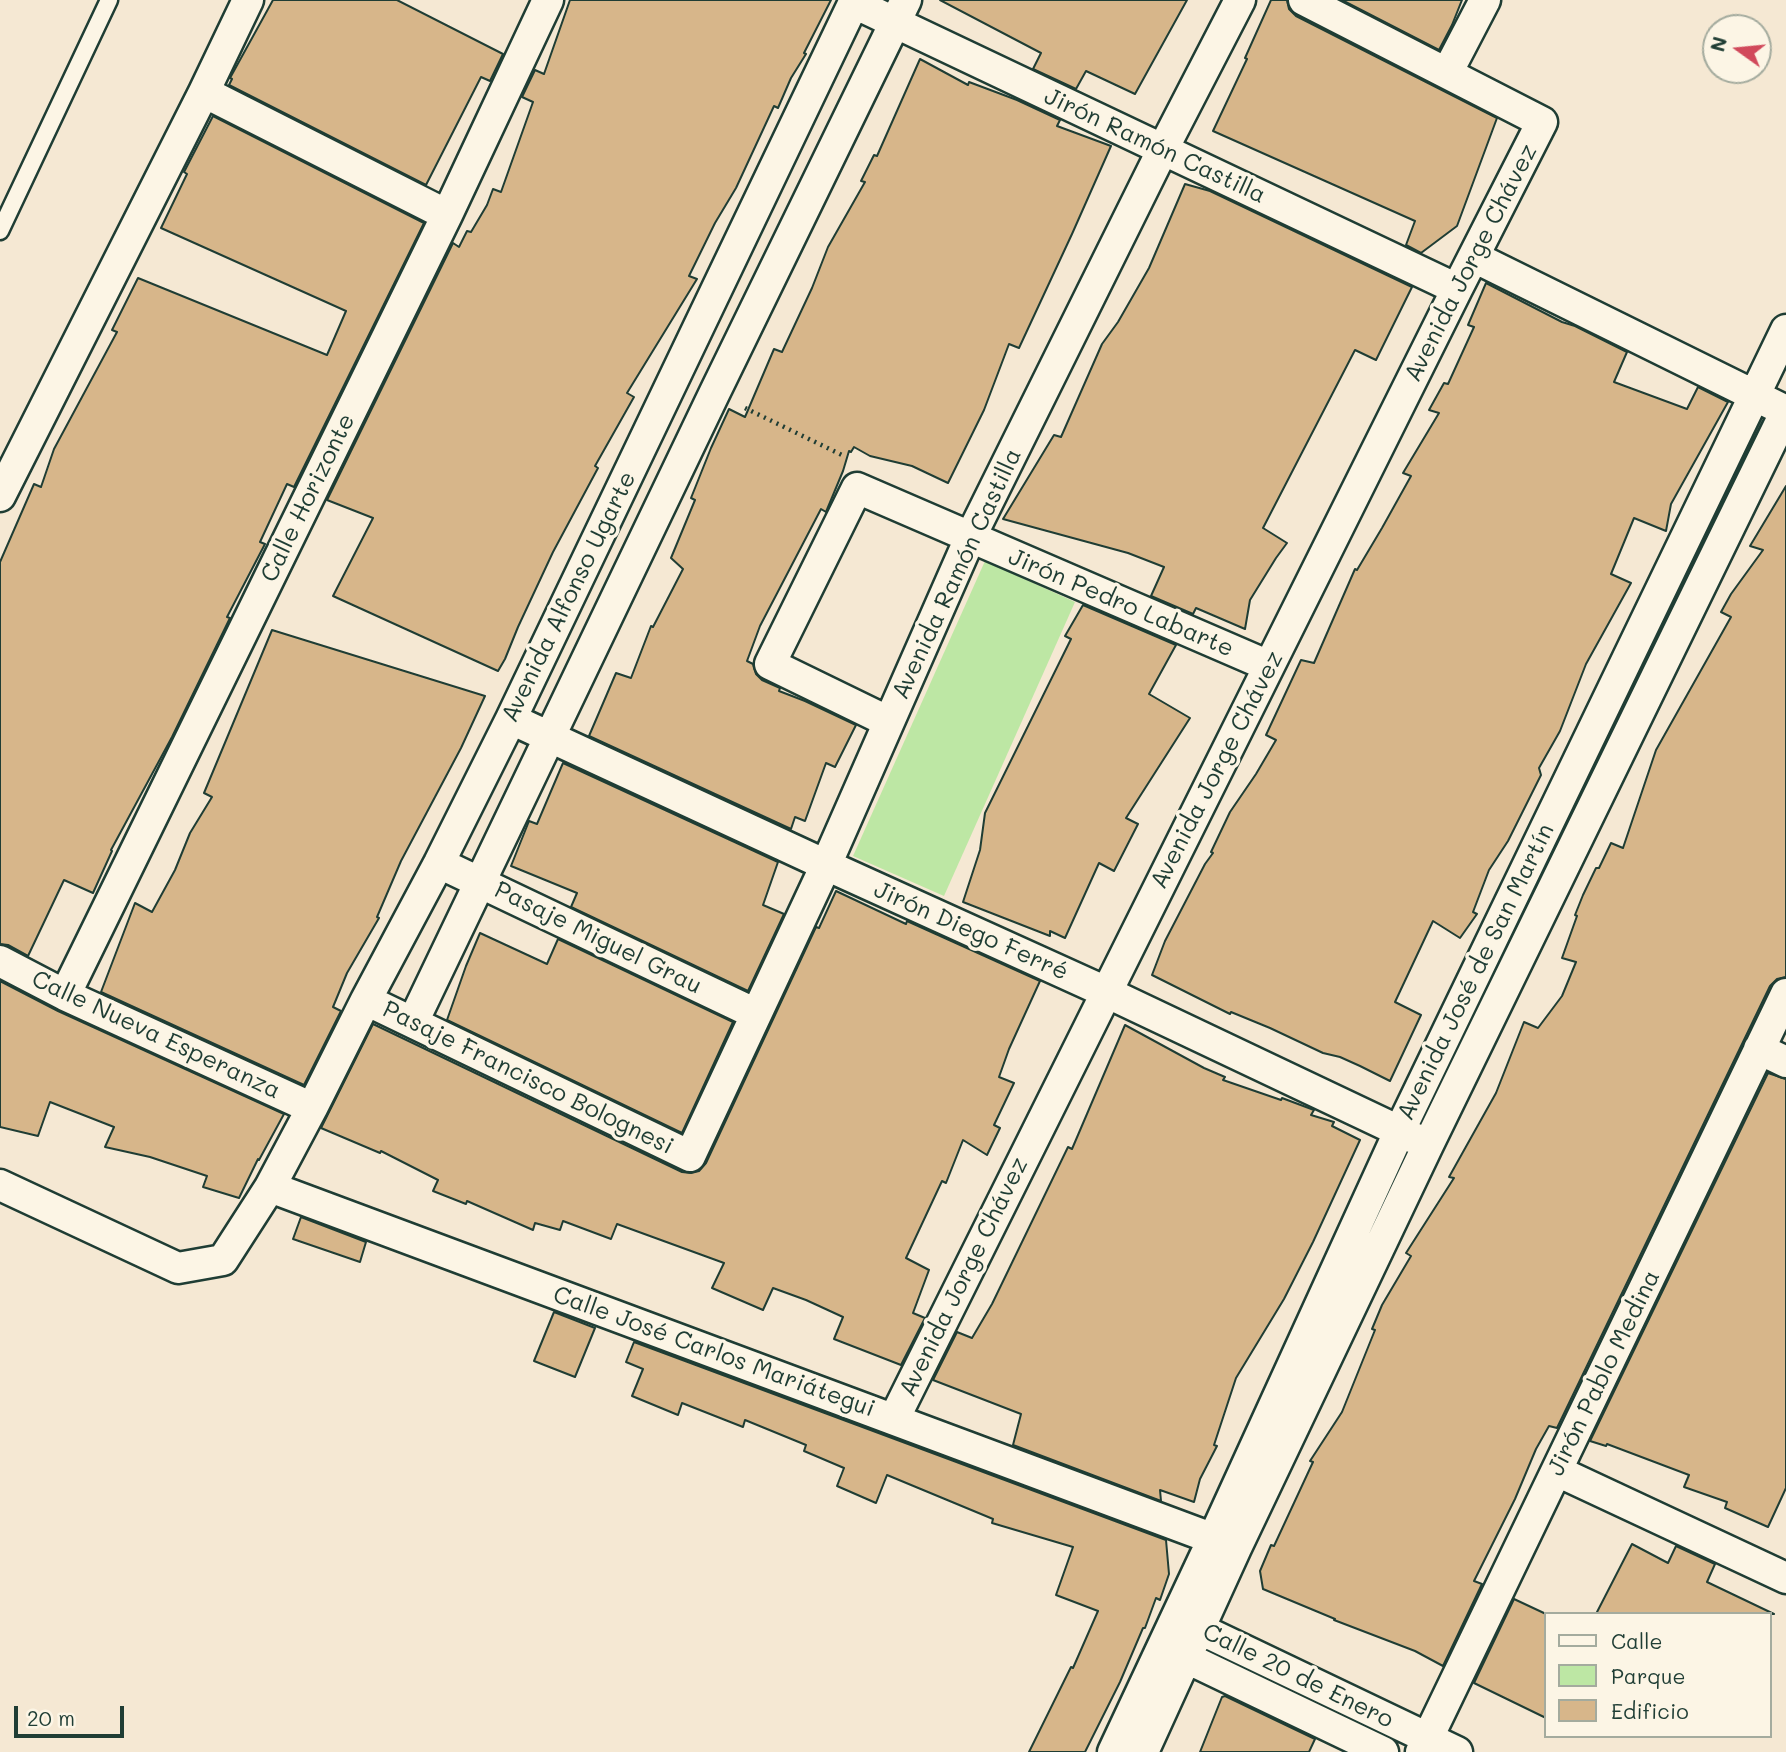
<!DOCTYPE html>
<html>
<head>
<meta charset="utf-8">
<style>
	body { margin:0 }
	#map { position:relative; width:1786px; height:1752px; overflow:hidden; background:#f5e8d3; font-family:Mali,sans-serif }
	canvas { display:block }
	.legend { position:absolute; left:1544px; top:1612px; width:228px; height:126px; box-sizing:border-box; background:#fcf5e5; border:2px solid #a4ab9e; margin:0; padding:9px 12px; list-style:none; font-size:21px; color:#1f3d34 }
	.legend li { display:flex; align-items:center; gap:14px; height:35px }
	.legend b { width:35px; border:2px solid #a4ab9e }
	.north { position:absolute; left:1702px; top:14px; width:70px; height:70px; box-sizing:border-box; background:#fcf5e5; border:2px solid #a4ab9e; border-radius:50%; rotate:285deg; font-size:19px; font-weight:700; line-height:28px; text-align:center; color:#1f3d34 }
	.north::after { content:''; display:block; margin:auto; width:24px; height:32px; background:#d1495b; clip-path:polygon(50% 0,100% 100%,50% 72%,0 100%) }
	.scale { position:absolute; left:14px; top:1706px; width:110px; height:32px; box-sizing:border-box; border:4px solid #1f3d34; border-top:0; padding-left:9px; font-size:21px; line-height:24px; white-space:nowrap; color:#1f3d34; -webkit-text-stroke:5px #fcf5e5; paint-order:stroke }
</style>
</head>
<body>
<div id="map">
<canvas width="1786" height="1752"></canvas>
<ul class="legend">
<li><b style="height:9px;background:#fcf5e5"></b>Calle</li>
<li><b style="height:19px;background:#bde7a4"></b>Parque</li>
<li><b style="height:19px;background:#d7b68a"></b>Edificio</li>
</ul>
<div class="north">N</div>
<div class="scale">20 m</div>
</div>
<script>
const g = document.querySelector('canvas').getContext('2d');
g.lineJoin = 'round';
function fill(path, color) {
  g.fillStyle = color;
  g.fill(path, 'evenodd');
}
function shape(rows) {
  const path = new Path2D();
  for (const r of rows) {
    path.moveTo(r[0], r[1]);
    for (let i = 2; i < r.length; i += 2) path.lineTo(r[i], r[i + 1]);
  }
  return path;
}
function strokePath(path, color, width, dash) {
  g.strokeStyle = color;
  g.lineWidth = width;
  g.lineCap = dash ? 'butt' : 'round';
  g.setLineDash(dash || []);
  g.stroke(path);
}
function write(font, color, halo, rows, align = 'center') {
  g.font = font + ' Mali,sans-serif';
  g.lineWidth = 7;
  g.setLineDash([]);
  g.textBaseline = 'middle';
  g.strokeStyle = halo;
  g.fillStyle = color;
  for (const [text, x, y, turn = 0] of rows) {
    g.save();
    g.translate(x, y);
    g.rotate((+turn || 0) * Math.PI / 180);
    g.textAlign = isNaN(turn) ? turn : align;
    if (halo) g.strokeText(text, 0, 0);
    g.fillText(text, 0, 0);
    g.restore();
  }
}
fill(shape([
	[985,561,1075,602,944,896,853,856]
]), '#bde7a4');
const building = shape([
	[273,0,397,0,503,54,490,81,481,77,426,185,229,85,232,79,230,78,273,0],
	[570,0,831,0,804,53,806,54,791,78,778,108,774,106,736,188,715,223,689,276,697,279,627,393,634,397,595,466,598,468,553,552,518,627,505,659,498,671,333,596,373,518,327,500,453,243,459,247,467,231,471,232,487,205,493,189,501,192,533,102,522,97,535,70,544,74,570,0],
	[940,0,1187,0,1135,94,1086,71,1076,89,1033,69,1041,53,940,0],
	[1271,0,1287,0,1289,9,1296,16,1497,118,1457,226,1421,253,1406,245,1415,221,1213,131,1247,59,1245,58,1271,0],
	[1342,0,1462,0,1452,25,1439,50,1342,0],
	[920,59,968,85,969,82,1017,100,1060,120,1057,126,1111,146,1072,234,1019,348,1009,344,984,410,948,483,912,466,870,456,854,447,851,452,849,451,843,471,826,512,821,509,760,626,747,661,753,664,756,674,762,680,780,688,779,691,805,701,856,725,835,767,826,763,805,821,795,817,791,829,589,736,616,673,631,678,651,626,653,627,683,569,671,558,695,500,691,498,711,448,729,409,745,417,774,349,782,352,812,288,828,247,865,182,861,181,874,155,877,156,920,59],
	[213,116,424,223,294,487,287,484,260,542,265,544,227,617,230,618,172,737,111,850,112,851,93,893,64,880,28,956,8,945,0,944,0,562,34,484,41,487,54,449,117,332,112,330,138,278,327,355,346,311,161,228,187,174,184,172,213,116],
	[1185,184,1210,191,1412,287,1376,360,1355,350,1263,528,1287,543,1276,558,1250,600,1245,629,1196,608,1193,614,1151,596,1164,567,1128,553,1003,519,1054,435,1061,437,1102,344,1118,322,1149,268,1185,184],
	[1486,283,1562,322,1575,326,1627,352,1614,382,1687,409,1698,387,1728,402,1671,504,1666,531,1634,518,1611,574,1631,583,1586,664,1560,731,1539,768,1541,775,1508,841,1489,870,1473,912,1477,914,1460,938,1433,921,1395,1002,1421,1015,1390,1081,1360,1066,1340,1057,1323,1053,1270,1028,1231,1012,1230,1014,1152,975,1165,941,1205,864,1213,853,1211,852,1230,812,1256,774,1276,740,1266,735,1301,660,1314,663,1355,569,1357,570,1382,528,1411,476,1403,473,1439,413,1429,410,1444,383,1448,384,1474,327,1468,325,1486,283],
	[1786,486,1786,977,1777,979,1770,986,1557,1428,1549,1426,1536,1449,1515,1499,1474,1581,1482,1584,1443,1666,1415,1651,1334,1620,1335,1619,1263,1589,1260,1571,1271,1545,1274,1546,1313,1462,1310,1461,1342,1412,1375,1330,1372,1329,1382,1305,1411,1256,1406,1253,1454,1178,1449,1177,1496,1093,1524,1022,1538,1028,1562,996,1576,962,1562,958,1577,916,1575,915,1583,895,1596,868,1599,868,1611,843,1623,848,1656,750,1731,617,1721,612,1731,594,1763,550,1750,546,1786,486],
	[1083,605,1176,645,1149,694,1190,718,1126,818,1138,824,1114,871,1099,863,1065,938,1050,931,1050,936,963,902,980,850,985,813,1071,639,1065,636,1083,605],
	[272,630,485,696,461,748,401,861,377,917,379,918,347,973,333,1007,341,1011,304,1085,101,992,135,903,152,912,175,870,190,833,212,797,204,793,272,630],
	[563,763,778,862,763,905,784,914,748,991,571,907,577,893,511,866,529,821,537,824,563,763],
	[836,891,906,924,907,921,1040,981,1009,1049,999,1077,1014,1083,994,1125,1000,1128,987,1155,963,1140,946,1183,942,1181,906,1258,929,1270,913,1313,925,1318,901,1365,834,1339,843,1317,806,1300,773,1288,763,1310,712,1288,724,1263,617,1224,611,1239,563,1221,560,1230,535,1223,533,1230,467,1201,466,1204,433,1191,438,1180,381,1151,380,1153,321,1128,373,1024,682,1172,691,1173,699,1171,706,1163,816,927,819,928,836,891],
	[480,933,547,964,558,939,733,1022,682,1133,447,1020,466,966,480,933],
	[0,981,58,1011,284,1114,259,1160,258,1159,239,1198,203,1187,207,1176,150,1157,105,1147,114,1127,50,1102,38,1136,0,1127,0,981],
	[1125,1025,1204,1068,1225,1077,1223,1080,1281,1100,1282,1098,1314,1110,1311,1115,1334,1122,1332,1126,1360,1140,1313,1242,1284,1299,1236,1378,1214,1445,1217,1446,1200,1479,1194,1502,1160,1490,1161,1501,1013,1445,1021,1414,933,1380,957,1332,972,1338,992,1304,1068,1147,1072,1149,1125,1025],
	[1768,1073,1786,1079,1786,1488,1768,1527,1725,1508,1727,1502,1684,1487,1689,1475,1607,1444,1606,1446,1590,1441,1768,1073],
	[301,1217,366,1242,360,1262,293,1239,301,1217],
	[554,1312,595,1328,575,1377,534,1361,554,1312],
	[634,1342,1166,1540,1169,1574,1160,1600,1156,1598,1145,1628,1143,1628,1120,1682,1085,1752,1029,1752,1071,1667,1073,1668,1098,1611,1056,1595,1073,1547,992,1523,993,1519,887,1475,876,1503,837,1486,844,1468,804,1451,806,1445,745,1420,743,1427,682,1403,678,1415,632,1396,643,1369,626,1362,634,1342],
	[1632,1544,1668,1563,1676,1546,1715,1564,1707,1582,1774,1614,1596,1614,1632,1544],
	[1514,1599,1546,1614,1546,1718,1474,1683,1514,1599],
	[1225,1696,1315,1739,1309,1752,1200,1752,1222,1697,1225,1696]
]);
fill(building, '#d7b68a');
strokePath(building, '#1f3d34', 2);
const lane = shape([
	[0,231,109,0]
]);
const street = shape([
	[854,3,1457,289],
	[1447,73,1485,0],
	[204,92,447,215],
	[0,496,204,92,248,0],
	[511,719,826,865,1106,992,1416,1139],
	[889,722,770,664,857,488,1269,666],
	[439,863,756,1014],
	[0,961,65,995,312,1108],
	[65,995,447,215,548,0],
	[366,1000,690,1156,826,865,970,538,1163,149,1240,0],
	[413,1022,714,394,906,0],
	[1759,1049,1786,1062],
	[0,1185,178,1268,223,1260,270,1187,312,1108,366,1000,439,863,511,719,855,0],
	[270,1187,1230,1545],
	[894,1419,1457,289,1542,122,1304,0],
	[1557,1471,1786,1578],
	[1183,1621,1457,1752],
	[1170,1650,1383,1752],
	[1113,1752,1213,1539,1400,1130,1786,330],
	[1143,1752,1236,1548,1428,1145,1786,411,1474,257],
	[1421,1752,1786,994]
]);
strokePath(lane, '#1f3d34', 21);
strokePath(street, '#1f3d34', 35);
strokePath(shape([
	[745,408,844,456]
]), '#1f3d34', 4.5, [2, 5]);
strokePath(lane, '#fcf5e5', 16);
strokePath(street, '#fcf5e5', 30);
write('24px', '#1f3d34', '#fcf5e5', [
	["Jirón Ramón Castilla",1155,146,25],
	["Avenida Jorge Chávez",1471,263,-63],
	["Calle Horizonte",308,498,-64],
	["Avenida Ramón Castilla",957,574,-65],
	["Avenida Alfonso Ugarte",569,597,-64],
	["Jirón Pedro Labarte",1121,603,23],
	["Avenida Jorge Chávez",1217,770,-63],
	["Jirón Diego Ferré",971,931,24],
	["Pasaje Miguel Grau",598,938,26],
	["Avenida José de San Martín",1476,972,-64],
	["Calle Nueva Esperanza",156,1035,25],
	["Pasaje Francisco Bolognesi",528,1078,26],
	["Avenida Jorge Chávez",964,1277,-64],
	["Calle José Carlos Mariátegui",714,1352,20],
	["Jirón Pablo Medina",1604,1373,-64],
	["Calle 20 de Enero",1298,1676,26]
]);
</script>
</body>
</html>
